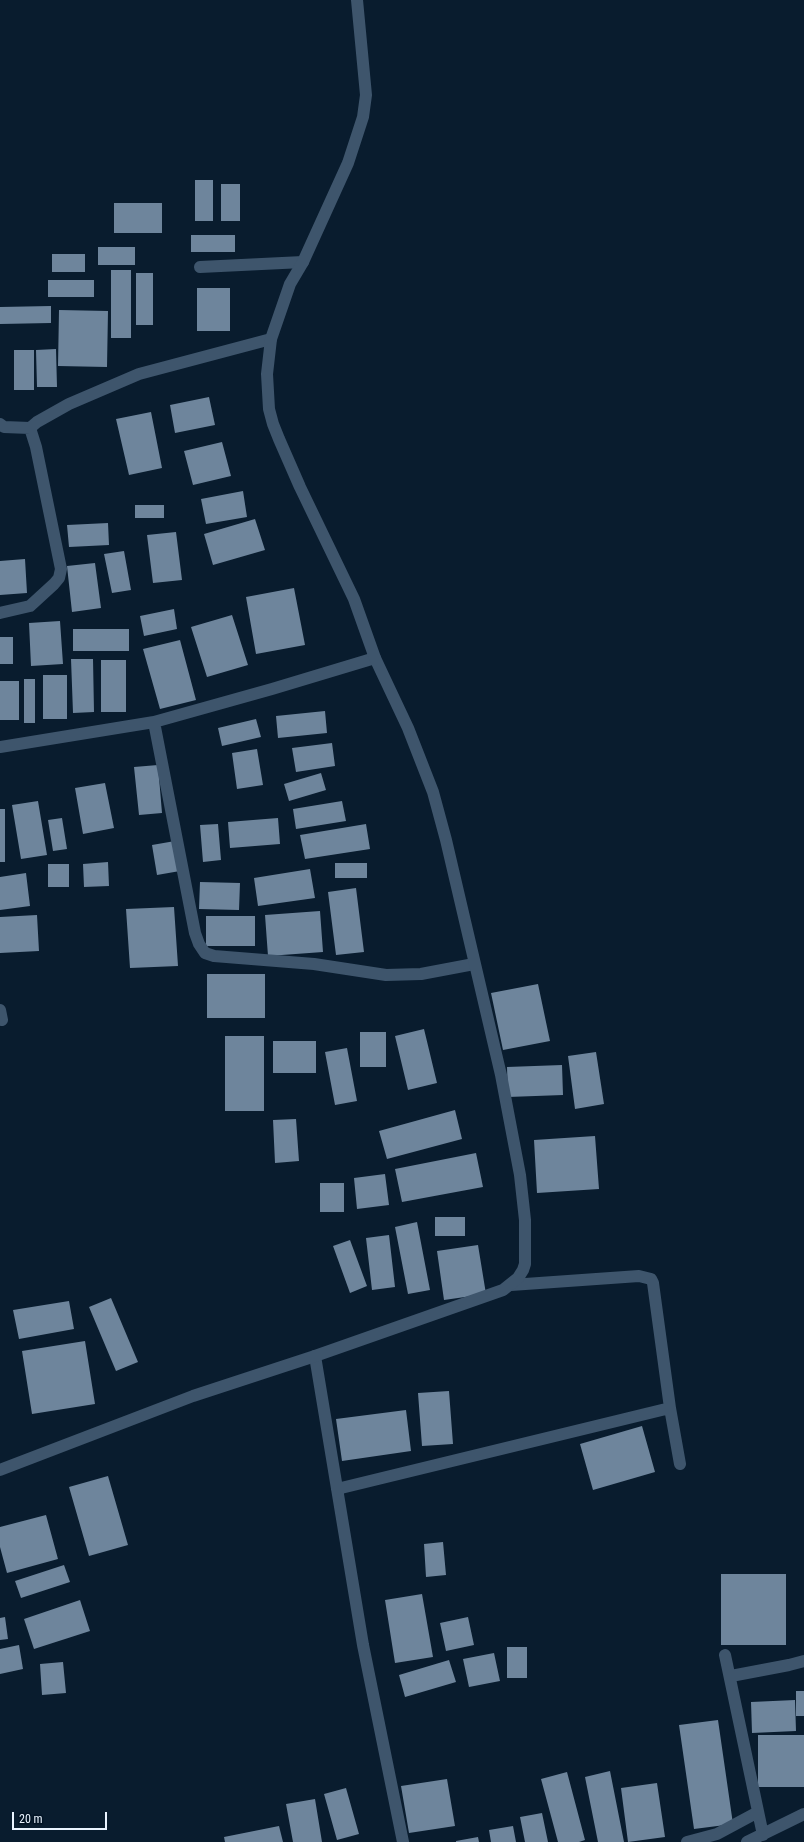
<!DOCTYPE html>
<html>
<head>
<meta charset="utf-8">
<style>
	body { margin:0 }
	#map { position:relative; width:804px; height:1842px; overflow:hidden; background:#091c2e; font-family:"Roboto Condensed",sans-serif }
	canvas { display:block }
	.scale { position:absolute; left:12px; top:1812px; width:95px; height:18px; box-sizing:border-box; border:2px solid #eaf4ff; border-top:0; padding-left:5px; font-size:12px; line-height:14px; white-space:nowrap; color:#eaf4ff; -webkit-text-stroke:3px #021324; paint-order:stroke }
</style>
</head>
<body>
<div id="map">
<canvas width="804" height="1842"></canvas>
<div class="scale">20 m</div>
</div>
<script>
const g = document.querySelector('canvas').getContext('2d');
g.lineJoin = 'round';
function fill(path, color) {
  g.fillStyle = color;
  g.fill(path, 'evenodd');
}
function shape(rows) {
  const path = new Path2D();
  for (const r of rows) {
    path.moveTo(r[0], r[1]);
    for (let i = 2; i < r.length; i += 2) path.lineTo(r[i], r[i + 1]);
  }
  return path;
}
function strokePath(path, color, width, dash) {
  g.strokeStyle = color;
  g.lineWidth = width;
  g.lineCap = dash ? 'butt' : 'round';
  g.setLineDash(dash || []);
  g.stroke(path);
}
fill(shape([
	[195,180,213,180,213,221,195,221],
	[221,184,240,184,240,221,221,221],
	[114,203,162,203,162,233,114,233],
	[191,235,235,235,235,252,191,252],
	[98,247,135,247,135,265,98,265],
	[52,254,85,254,85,272,52,272],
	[111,270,131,270,131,338,111,338],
	[136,273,153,273,153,325,136,325],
	[48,280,94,280,94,297,48,297],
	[197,288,230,288,230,331,197,331],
	[51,306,51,323,0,324,0,307],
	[59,310,108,311,107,367,58,366],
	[56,349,57,387,37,387,36,350],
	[14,350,34,350,34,390,14,390],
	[209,397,215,425,175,433,170,405],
	[151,412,162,468,129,475,116,419],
	[222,442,231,476,193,485,184,451],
	[243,491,247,517,206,524,201,499],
	[135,505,164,505,164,518,135,518],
	[255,519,265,550,213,565,204,534],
	[108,523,109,545,69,547,67,525],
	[176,532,182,580,153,583,147,535],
	[124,551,131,590,112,593,104,554],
	[25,559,27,593,0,595,0,561],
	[95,563,101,608,72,612,67,566],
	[294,588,305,645,256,654,246,597],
	[174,609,177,629,144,636,140,616],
	[232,615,248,665,207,677,191,627],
	[60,621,63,664,31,666,29,623],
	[73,629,129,629,129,651,73,651],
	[0,637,13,637,13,664,0,664],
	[180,640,196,700,160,709,143,649],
	[71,659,93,659,94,712,73,713],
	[101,660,126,660,126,712,101,712],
	[43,675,67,675,67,719,43,719],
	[24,679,35,679,35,723,24,723],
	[0,681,19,681,19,720,0,720],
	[325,711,327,733,278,738,276,716],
	[256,719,261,737,222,746,218,728],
	[332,743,335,766,296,772,292,748],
	[257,749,263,785,237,789,232,753],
	[158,765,162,813,139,815,134,767],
	[321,773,326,790,289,801,284,784],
	[105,783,114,828,83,834,75,788],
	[38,801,47,855,21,859,12,805],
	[342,801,346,821,296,829,293,809],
	[0,809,5,809,5,862,0,862],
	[62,818,67,849,53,851,48,820],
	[278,818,280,844,230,848,228,822],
	[218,824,221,860,203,862,200,825],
	[366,824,370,849,305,859,300,835],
	[175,841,180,871,157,875,152,845],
	[108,862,109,886,84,887,83,864],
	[335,863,367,863,367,878,335,878],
	[48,864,69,864,69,887,48,887],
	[310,869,315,898,258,906,254,878],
	[26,873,30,906,0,910,0,877],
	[200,882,240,883,239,910,199,909],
	[356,888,364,952,336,955,328,892],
	[174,907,178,966,130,968,126,909],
	[320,911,323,952,268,956,265,915],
	[37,915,39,951,0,953,0,917],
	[206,916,255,916,255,946,206,946],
	[207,974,265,974,265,1018,207,1018],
	[538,984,550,1041,503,1050,491,993],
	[424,1029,437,1083,408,1090,395,1036],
	[360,1032,386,1032,386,1067,360,1067],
	[225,1036,264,1036,264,1111,225,1111],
	[273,1041,316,1041,316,1073,273,1073],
	[347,1048,357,1101,335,1105,325,1052],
	[596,1052,604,1104,575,1109,568,1056],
	[562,1065,563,1095,508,1097,507,1067],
	[455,1110,462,1139,387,1159,379,1131],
	[296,1119,299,1161,275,1163,273,1120],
	[595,1136,599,1189,537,1193,534,1140],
	[476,1153,483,1187,402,1202,395,1169],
	[385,1174,389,1205,357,1209,354,1178],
	[320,1183,344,1183,344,1212,320,1212],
	[435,1217,465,1217,465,1236,435,1236],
	[417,1222,430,1290,408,1294,395,1227],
	[389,1235,395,1287,372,1290,366,1238],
	[350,1240,367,1286,350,1293,333,1246],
	[478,1245,486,1294,444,1300,437,1251],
	[111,1298,138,1362,116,1371,89,1307],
	[69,1301,74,1329,19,1339,13,1310],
	[85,1341,95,1404,32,1414,22,1351],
	[449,1391,453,1444,422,1446,418,1393],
	[406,1410,411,1451,342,1461,336,1419],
	[642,1426,655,1472,593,1490,580,1444],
	[108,1476,128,1545,89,1556,69,1487],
	[46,1515,58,1559,7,1573,0,1547,0,1527],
	[443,1542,446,1575,426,1577,424,1544],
	[64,1565,70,1582,21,1598,15,1581],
	[721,1574,786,1574,786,1645,721,1645],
	[422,1594,433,1657,395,1663,385,1600],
	[80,1600,90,1631,34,1649,24,1619],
	[5,1617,8,1639,0,1640,0,1618],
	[468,1617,474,1645,446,1651,440,1623],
	[19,1645,23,1669,0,1674,0,1649],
	[507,1647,527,1647,527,1678,507,1678],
	[494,1653,500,1681,469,1687,463,1659],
	[449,1660,456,1682,405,1697,399,1675],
	[63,1662,66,1693,42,1695,40,1664],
	[796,1691,804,1691,804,1716,796,1716],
	[795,1700,796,1731,752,1733,751,1702],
	[718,1720,733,1824,694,1829,679,1725],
	[758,1735,804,1735,804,1787,758,1787],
	[610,1771,624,1842,598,1842,585,1777],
	[567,1772,585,1840,579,1842,558,1842,541,1779],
	[447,1779,455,1826,409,1833,401,1786],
	[657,1783,665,1837,628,1842,621,1788],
	[346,1788,359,1834,337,1840,324,1794],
	[315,1799,322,1842,293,1842,286,1804],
	[542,1813,548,1842,525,1842,520,1817],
	[279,1826,283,1842,225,1842,224,1837],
	[513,1826,516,1842,491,1842,489,1830],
	[478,1837,479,1842,456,1842,456,1841]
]), '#6e859c');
strokePath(shape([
	[200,267,303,262],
	[0,424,4,427,30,428],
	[0,613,30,606,54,584,59,578,61,569,36,447,30,428,37,422,69,404,139,374,271,339],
	[154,722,195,933,199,944,205,953,214,956,314,964,386,975,421,974,474,964],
	[0,747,154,722,272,689,375,658],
	[0,1010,2,1020],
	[511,1285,639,1276,651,1279,653,1283,670,1408,680,1464],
	[315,1356,363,1645,403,1842],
	[337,1489,670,1408],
	[725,1655,763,1835],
	[731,1676,789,1665,804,1661],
	[687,1842,717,1834,758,1812],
	[747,1842,804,1814]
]), '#3e556c', 12);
strokePath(shape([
	[0,1470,193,1396,315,1356,503,1290,518,1278,523,1270,525,1264,525,1220,520,1175,501,1075,446,840,433,792,408,728,375,658,354,599,300,487,279,439,273,424,269,409,267,374,271,339,290,284,303,262,348,163,363,117,366,95,357,0]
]), '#3e556c', 12);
</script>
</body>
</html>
